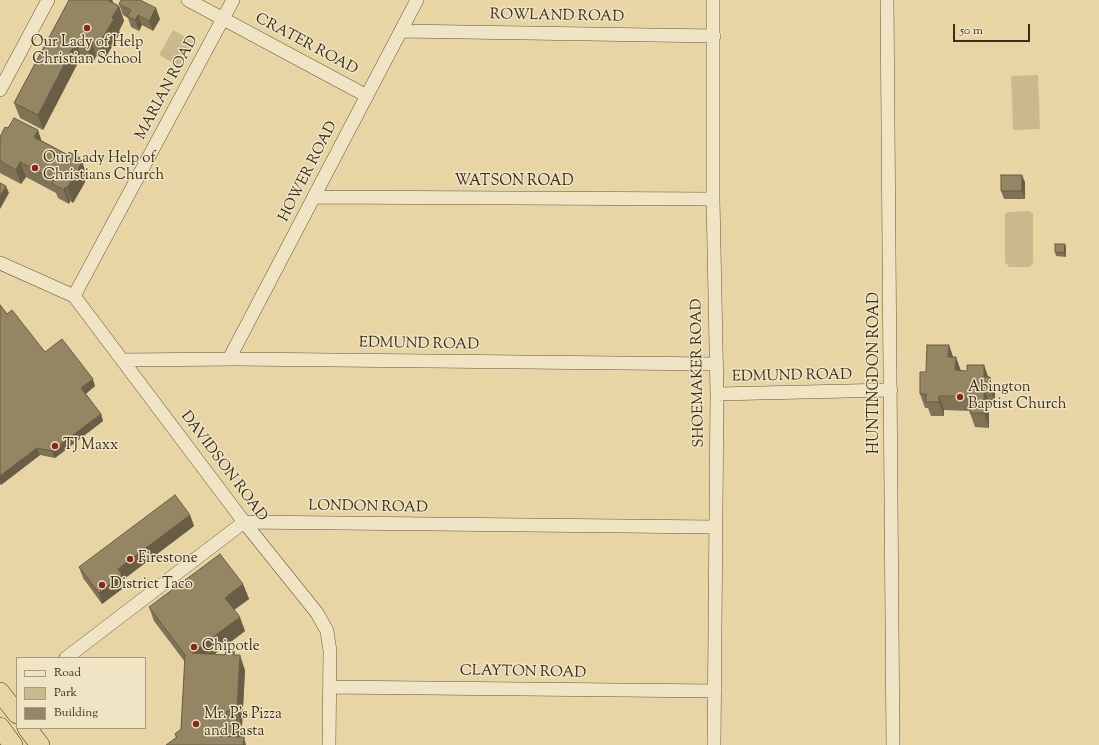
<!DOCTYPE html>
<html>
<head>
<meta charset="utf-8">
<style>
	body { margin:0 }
	#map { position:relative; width:1099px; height:745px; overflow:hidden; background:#e7d6a4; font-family:"Sorts Mill Goudy",serif }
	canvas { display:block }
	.legend { position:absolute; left:16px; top:657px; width:130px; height:72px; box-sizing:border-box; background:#efe4c4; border:1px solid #a79b81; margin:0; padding:5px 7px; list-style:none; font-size:12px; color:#3a2d1d }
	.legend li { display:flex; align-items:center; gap:8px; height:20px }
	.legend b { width:20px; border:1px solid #a79b81 }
	.scale { position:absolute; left:953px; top:24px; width:77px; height:18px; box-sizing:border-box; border:2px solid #3a2d1d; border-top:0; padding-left:5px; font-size:12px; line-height:14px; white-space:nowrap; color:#3a2d1d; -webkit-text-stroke:3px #efe4c4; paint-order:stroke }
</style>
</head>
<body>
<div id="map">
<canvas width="1099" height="745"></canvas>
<ul class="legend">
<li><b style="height:5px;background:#efe4c4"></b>Road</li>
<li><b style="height:11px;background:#cab98d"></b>Park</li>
<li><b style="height:11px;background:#948563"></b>Building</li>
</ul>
<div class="scale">50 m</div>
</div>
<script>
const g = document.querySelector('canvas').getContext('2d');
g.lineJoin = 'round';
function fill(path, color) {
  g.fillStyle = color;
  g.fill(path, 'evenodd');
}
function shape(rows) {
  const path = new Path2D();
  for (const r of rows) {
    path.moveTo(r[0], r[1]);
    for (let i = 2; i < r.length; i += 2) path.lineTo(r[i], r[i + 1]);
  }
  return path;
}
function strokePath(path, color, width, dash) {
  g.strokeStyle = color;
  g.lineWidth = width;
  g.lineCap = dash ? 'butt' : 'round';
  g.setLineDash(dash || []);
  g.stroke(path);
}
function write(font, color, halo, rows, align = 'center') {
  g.font = font + ' "Sorts Mill Goudy",serif';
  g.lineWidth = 3;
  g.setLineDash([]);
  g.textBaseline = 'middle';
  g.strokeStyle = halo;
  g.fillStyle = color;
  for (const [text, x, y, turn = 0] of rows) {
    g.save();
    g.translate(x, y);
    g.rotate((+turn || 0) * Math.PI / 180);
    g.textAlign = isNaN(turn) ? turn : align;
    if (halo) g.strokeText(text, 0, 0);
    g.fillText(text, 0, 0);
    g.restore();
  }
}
fill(shape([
	[173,30,193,41,179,66,159,55],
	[1038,75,1040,129,1013,130,1011,76],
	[1030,211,1033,214,1033,263,1030,267,1009,267,1005,262,1005,214,1008,212]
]), '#cab98d');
const minor = shape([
	[188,0,367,96],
	[713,0,713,199,717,394,714,745],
	[887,0,893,745],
	[401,31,714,36],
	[0,90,48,0],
	[314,197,713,199],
	[0,263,74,296,244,522,317,613,327,631,330,651,329,745],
	[74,296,233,0],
	[229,359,417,0],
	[122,360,237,359,715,364],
	[717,394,891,390],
	[66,658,244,522,715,527],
	[330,687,715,691]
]);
const highway = shape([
	[0,692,17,714],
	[0,727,13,745],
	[27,728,40,745]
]);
strokePath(minor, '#65573f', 14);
strokePath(highway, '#3a2d1d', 20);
strokePath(minor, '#efe4c4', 13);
strokePath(highway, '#e7d6a4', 19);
fill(shape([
	[69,0,112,0,114,4,119,6,124,21,119,31,120,33,104,60,96,56,93,63,81,57,43,130,20,118,14,103],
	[119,4,160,19,153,31,142,25,139,31,131,27,128,18,123,15],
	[8,128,42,141,68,155,80,158,87,176,84,184,73,203,70,201,69,204,58,198,56,193,26,177,21,184,0,173,0,137],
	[1025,182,1025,199,1004,199,1001,191],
	[1065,244,1066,248,1066,257,1056,256,1055,252],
	[0,305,7,314,45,352,95,386,86,394,101,414,103,421,55,458,40,455,1,485,0,484],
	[953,357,961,371,990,377,995,391,995,403,989,403,989,428,975,427,970,413,970,411,944,410,944,416,931,416,928,408,925,408,920,394,926,372],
	[190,515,194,526,124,579,126,586,102,604,83,578,79,567],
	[243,584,249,599,234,610,245,631,215,654,235,655,245,670,242,726,240,726,242,732,242,737,176,738,175,734,181,729,185,662,154,621,149,607]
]), '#7f7255');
fill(shape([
	[107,0,112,0,115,8],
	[119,6,124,21,119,31,120,33,104,60,98,45],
	[156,8,160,19,153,31,149,21],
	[138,15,142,25,139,31,135,20],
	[76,42,81,57,43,130,38,115],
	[91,42,96,56,93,63,87,48],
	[38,130,43,145,34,137],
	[80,158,81,162,82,161,87,176,84,184,73,203,67,188],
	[20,162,26,177,21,184,16,170],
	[1022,175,1025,182,1025,199,1022,191],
	[6,186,9,193,0,209,0,197],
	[65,187,70,201,69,204,64,190],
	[1065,244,1066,248,1066,257,1064,253],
	[949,345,954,359,948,357],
	[956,357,961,371,955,370],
	[984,365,989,379,984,377],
	[990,377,995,391,995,403,990,389],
	[93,379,95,386,84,395,81,388],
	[984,389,989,403,989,428,984,413],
	[939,396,944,410,944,416,939,402],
	[101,414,103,421,55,458,52,451],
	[37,448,40,455,1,485,0,482,0,476],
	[190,515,194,526,124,579,126,586,102,604,99,593,118,569],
	[243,584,249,599,231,612,225,598],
	[240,617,245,631,197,667,192,653],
	[234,651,239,666,240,655,245,670,242,726,237,712],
	[237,717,242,732,241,745,239,745,236,736],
	[244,737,246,745,243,745]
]), '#685d45');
const building = shape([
	[69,0,107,0,119,6,112,18,114,19,98,45,91,42,87,48,76,42,38,115,14,103,69,0],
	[121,0,140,0,156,8,149,21,138,15,135,20,127,16,131,10,119,4,121,0],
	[14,118,38,130,34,137,68,155,69,152,80,158,79,160,82,161,78,170,67,188,65,187,64,190,52,184,54,180,20,162,16,170,0,161,0,137,5,127,8,128,14,118],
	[1001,175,1022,175,1022,191,1001,191,1001,175],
	[0,183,6,186,0,197,0,183],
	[1055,244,1065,244,1064,253,1055,252,1055,244],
	[0,305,7,314,12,310,45,352,62,339,93,379,81,388,101,414,52,451,37,448,0,476,0,305],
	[927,345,949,345,948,357,956,357,955,370,967,371,967,365,984,365,984,377,990,377,990,389,984,389,984,413,970,413,971,396,939,396,939,402,926,402,926,394,920,394,920,372,926,372,927,345],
	[175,495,190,515,118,569,122,575,99,593,79,567,175,495],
	[220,554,243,584,225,598,240,617,192,653,225,655,226,651,234,651,234,655,240,655,237,712,227,711,226,717,237,717,236,736,216,736,244,737,243,745,166,745,177,737,175,734,181,729,185,655,149,607,220,554]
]);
fill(building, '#948563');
strokePath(building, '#685d45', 1);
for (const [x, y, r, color] of [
	[87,28,4,"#8f2418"],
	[35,168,4,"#8f2418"],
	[960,397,4,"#8f2418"],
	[55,446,4,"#8f2418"],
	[130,559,4,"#8f2418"],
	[102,585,4,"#8f2418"],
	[194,647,4,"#8f2418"],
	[196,724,4,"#8f2418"]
]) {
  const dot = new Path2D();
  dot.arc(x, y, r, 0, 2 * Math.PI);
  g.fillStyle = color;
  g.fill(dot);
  strokePath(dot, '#efe4c4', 1.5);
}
write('15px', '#3a2d1d', '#efe4c4', [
	["ROWLAND ROAD",557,17,1],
	["CRATER ROAD",306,45,28],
	["MARIAN ROAD",168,88,-62],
	["HOWER ROAD",309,172,-63],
	["WATSON ROAD",514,182],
	["EDMUND ROAD",419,345,1],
	["SHOEMAKER ROAD",699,373,-91],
	["HUNTINGDON ROAD",875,373,-90],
	["EDMUND ROAD",792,377,-1],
	["DAVIDSON ROAD",223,467,53],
	["LONDON ROAD",368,508,1],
	["CLAYTON ROAD",523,673,1]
]);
write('15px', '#3a2d1d', '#efe4c4', [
	["Our Lady of Help",87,43,"center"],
	["Christian School",87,60,"center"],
	["Our Lady Help of",43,159],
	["Christians Church",43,176],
	["Abington",968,388],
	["Baptist Church",968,405],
	["TJ Maxx",63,446],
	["Firestone",138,559],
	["District Taco",110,585],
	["Chipotle",202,647],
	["Mr. P's Pizza",204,715],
	["and Pasta",204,732]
], 'left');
</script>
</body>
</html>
